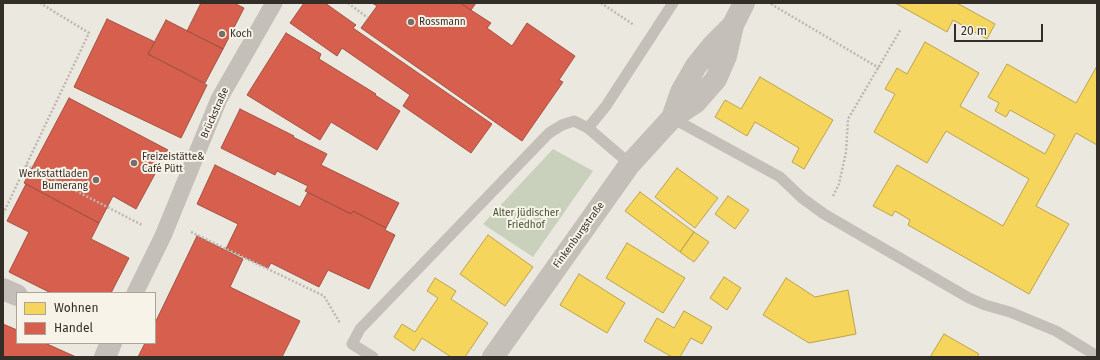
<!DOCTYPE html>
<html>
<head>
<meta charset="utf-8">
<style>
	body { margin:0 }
	#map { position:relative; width:1100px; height:360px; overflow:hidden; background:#ebe8e0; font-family:"Fira Sans",sans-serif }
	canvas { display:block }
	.frame { position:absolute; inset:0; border:4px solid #342e28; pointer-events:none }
	.legend { position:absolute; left:16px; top:292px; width:140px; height:52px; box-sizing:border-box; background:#f8f3e8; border:1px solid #aaa49b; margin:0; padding:5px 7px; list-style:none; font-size:12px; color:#342e28 }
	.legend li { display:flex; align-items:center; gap:8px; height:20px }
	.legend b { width:20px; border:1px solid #aaa49b }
	.scale { position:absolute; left:954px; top:24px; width:89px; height:18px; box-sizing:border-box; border:2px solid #342e28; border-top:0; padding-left:5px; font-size:12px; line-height:14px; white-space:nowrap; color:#342e28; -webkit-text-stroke:3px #f8f3e8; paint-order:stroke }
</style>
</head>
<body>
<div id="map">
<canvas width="1100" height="360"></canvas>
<div class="frame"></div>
<ul class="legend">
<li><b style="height:11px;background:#f6d55c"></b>Wohnen</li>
<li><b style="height:11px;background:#d6604d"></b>Handel</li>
</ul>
<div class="scale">20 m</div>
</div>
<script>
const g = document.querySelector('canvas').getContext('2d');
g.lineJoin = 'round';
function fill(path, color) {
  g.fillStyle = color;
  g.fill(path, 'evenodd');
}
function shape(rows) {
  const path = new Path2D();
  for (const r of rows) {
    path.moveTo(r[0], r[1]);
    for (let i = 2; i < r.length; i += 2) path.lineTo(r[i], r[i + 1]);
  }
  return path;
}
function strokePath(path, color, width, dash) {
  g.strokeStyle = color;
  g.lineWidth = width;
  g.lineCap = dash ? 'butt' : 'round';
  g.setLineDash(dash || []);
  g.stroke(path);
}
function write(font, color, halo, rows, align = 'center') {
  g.font = font + ' "Fira Sans",sans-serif';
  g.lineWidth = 4;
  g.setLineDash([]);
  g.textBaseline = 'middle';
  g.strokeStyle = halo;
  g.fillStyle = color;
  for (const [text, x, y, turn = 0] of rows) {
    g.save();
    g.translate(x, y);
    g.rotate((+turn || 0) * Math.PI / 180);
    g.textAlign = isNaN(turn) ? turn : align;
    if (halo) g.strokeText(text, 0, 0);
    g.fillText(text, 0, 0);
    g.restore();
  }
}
fill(shape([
	[553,149,593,171,533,257,483,224]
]), '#c9d0bc');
const homes = shape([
	[895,3,957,3,995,24,987,39,953,20,947,32,895,3],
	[925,42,979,73,960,106,1045,154,1055,135,1010,110,1006,117,995,111,999,103,988,97,1007,64,1076,103,1097,66,1097,145,1076,133,1036,206,1069,224,1029,294,908,225,910,220,895,211,892,216,873,206,897,165,1003,226,1029,179,946,131,927,163,874,132,895,94,885,89,897,68,907,74,925,42],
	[760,77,833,120,804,169,792,162,799,148,755,122,747,136,715,117,725,100,741,109,760,77],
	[677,168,718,198,695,228,655,197,677,168],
	[640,192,694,232,680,252,625,211,640,192],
	[728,196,749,210,735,229,715,214,728,196],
	[694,232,709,242,694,262,680,252,694,232],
	[488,235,533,267,505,306,460,274,488,235],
	[627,243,685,278,663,313,606,278,627,243],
	[579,274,625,303,607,333,560,305,579,274],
	[724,277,741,288,727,310,710,298,724,277],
	[435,278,456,291,451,299,488,323,465,357,451,357,422,338,414,351,394,337,402,324,415,332,438,298,427,291,435,278],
	[786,278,815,297,848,290,856,334,809,343,763,315,786,278],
	[684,311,712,327,702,344,691,338,680,357,672,357,644,341,657,318,674,328,684,311],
	[944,334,979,354,977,357,930,357,944,334]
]);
fill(homes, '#f6d55c');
strokePath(homes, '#bca34c', 1);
const shops = shape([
	[201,3,234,3,244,8,223,49,187,31,201,3],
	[304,3,325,3,356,25,353,28,492,124,471,153,403,106,410,95,342,48,337,56,290,23,304,3],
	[372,3,460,3,491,23,487,28,512,46,527,23,575,56,559,80,563,82,522,141,361,28,377,6,372,3],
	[460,3,476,3,471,10,460,3],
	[107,19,155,42,148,54,207,85,181,138,74,87,107,19],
	[166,20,223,49,205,83,148,54,166,20],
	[286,33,321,54,319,59,376,94,375,95,400,111,377,150,331,122,320,140,247,95,286,33],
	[69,98,168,150,136,209,113,196,99,223,24,183,69,98],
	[240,109,294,136,293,137,327,154,321,165,399,203,386,228,353,211,351,214,305,191,308,186,277,171,275,175,221,148,240,109],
	[215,165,300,207,308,192,351,214,353,211,386,228,385,230,395,235,369,289,328,270,319,287,271,263,268,268,226,249,238,224,197,204,215,165],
	[26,184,99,223,91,239,129,258,111,293,51,293,9,272,29,232,7,221,26,184],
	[197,236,243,259,230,287,300,321,282,357,138,357,145,343,155,343,155,323,197,236],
	[3,324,17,330,17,343,45,343,76,357,3,357,3,324]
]);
fill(shops, '#d6604d');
strokePath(shops, '#a55142', 1);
strokePath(shape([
	[348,3,368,18],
	[601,3,634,25],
	[771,4,879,68],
	[26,165,142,225],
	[833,196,839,184,846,152,848,119,901,29],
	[3,214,89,33,40,3],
	[191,232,324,296,340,323]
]), '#bdb8b2', 2.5, [2, 2]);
strokePath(shape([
	[672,118,780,177,802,198,824,214,969,298,985,305,1010,312,1056,331,1097,356],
	[588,128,606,106,673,3],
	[373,357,352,344,360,329,549,133,562,125,574,121,588,128,630,164]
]), '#c4c0b9', 11);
strokePath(shape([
	[135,293,163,236,219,99,274,3]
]), '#c4c0b9', 17);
strokePath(shape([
	[3,289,17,295],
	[105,357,111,343]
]), '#c4c0b9', 22);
strokePath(shape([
	[672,118,681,92,696,66,713,45,733,25],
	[493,357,630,164,672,118,696,102,716,79,726,56,733,25,744,3]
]), '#c4c0b9', 22);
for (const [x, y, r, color] of [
	[411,22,4,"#746f68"],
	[222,34,4,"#746f68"],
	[134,163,4,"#746f68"],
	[96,180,4,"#746f68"]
]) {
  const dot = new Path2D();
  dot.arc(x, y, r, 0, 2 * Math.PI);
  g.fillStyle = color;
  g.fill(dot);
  strokePath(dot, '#f8f3e8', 1.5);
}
write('10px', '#342e28', '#f8f3e8', [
	["Rossmann",419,22],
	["Koch",230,34],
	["Freizeistätte&",142,157],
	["Café Pütt",142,169],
	["Werkstattladen",88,174,"right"],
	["Bumerang",88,186,"right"]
], 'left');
write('10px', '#342e28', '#f8f3e8', [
	["Brückstraße",215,113,-66],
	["Finkenburgstraße",579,235,-54]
]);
write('10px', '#3f502f', '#f8f3e8', [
	["Alter jüdischer",526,213],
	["Friedhof",526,225]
]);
</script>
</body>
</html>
